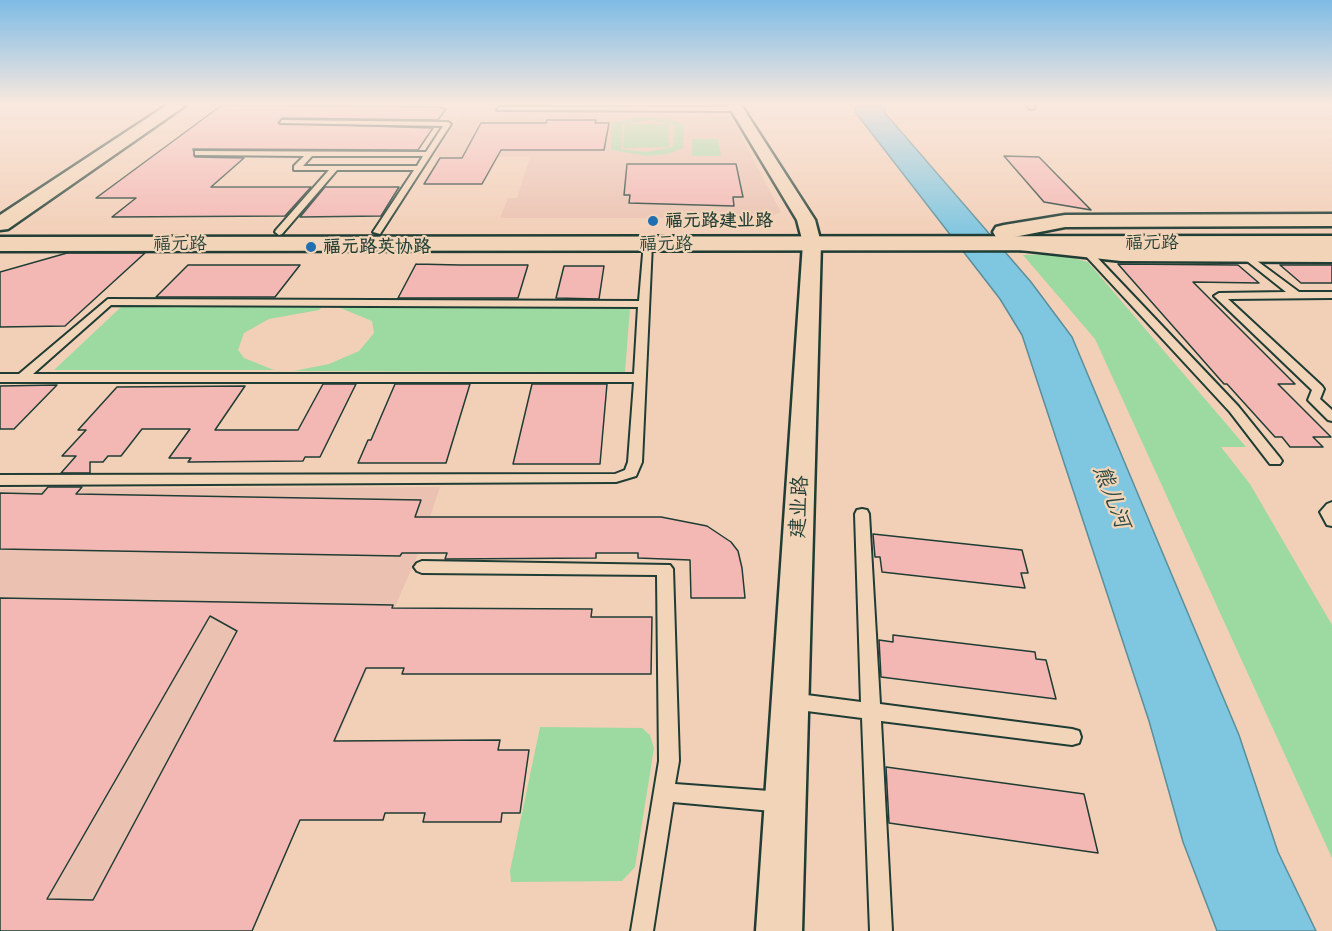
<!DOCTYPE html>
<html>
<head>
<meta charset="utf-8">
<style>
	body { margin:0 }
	canvas { display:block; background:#f2cfb7 }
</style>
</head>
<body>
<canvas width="1332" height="931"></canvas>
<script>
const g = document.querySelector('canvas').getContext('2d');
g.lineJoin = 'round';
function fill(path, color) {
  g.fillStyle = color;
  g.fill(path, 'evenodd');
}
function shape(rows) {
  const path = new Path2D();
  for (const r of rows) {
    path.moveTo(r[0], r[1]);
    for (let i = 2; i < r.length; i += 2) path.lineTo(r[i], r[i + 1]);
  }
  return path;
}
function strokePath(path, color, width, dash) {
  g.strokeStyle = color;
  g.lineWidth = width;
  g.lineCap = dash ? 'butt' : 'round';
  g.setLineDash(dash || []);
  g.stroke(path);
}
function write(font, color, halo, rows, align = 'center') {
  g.font = font + ' Itim,"LXGW WenKai TC",sans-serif';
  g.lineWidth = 4.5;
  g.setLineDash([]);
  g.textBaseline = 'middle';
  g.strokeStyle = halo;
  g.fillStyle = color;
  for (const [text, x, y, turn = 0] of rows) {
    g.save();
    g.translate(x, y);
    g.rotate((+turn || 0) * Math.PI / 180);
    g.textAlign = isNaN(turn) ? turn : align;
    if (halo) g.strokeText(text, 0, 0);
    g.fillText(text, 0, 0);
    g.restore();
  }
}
fill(shape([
	[460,114,730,115,781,212,767,218,500,218,508,198,517,198,530,157,434,157],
	[440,487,416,559,252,931,0,931,0,489]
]), '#ebc2b1');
fill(shape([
	[640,117,671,119,684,125,683,148,668,154,647,156,611,150,612,123],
	[650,120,674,125,673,147,646,152,621,149,623,124],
	[625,124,669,124,669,147,623,148],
	[692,139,718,139,721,156,692,156],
	[1058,254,1088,262,1246,447,1221,447,1250,484,1332,625,1332,858,1095,339,1023,255],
	[121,307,322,307,319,310,269,319,244,333,238,350,244,358,274,370,54,370],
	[338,307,630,308,625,372,294,371,329,364,359,351,374,333,372,321],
	[540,727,642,728,650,735,654,748,635,867,622,881,511,882,510,871]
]), '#9ddaa2');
const water = shape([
	[855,105,885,105,885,113,1031,282,1072,337,1239,735,1278,852,1316,931,1217,931,1183,842,1149,721,1022,335,1000,299,856,113,855,105]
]);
fill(water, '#7fc6e0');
strokePath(water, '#598f9b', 1.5);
const building = shape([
	[222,105,438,107,446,109,438,120,282,118,278,123,433,128,418,150,193,149,195,157,244,158,211,187,311,187,285,216,112,217,136,198,96,198,222,105],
	[547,120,596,120,595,123,609,123,604,150,501,150,482,184,424,184,440,158,462,158,481,123,546,123,547,120],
	[1004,156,1039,157,1091,210,1044,202,1004,156],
	[627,164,736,164,743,197,733,197,734,206,629,203,630,195,624,195,627,164],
	[325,187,399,187,381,216,300,217,325,187],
	[67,253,145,253,65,326,0,327,0,272,67,253],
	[416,264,459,265,528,265,518,298,398,298,416,264],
	[1118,264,1238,265,1259,283,1193,282,1295,384,1278,384,1331,437,1313,437,1323,447,1290,447,1282,437,1275,437,1227,384,1224,384,1118,264],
	[188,265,300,265,275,297,156,297,188,265],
	[1280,265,1332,265,1332,283,1301,283,1280,265],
	[564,266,604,266,599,299,556,298,564,266],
	[323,384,356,384,320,457,305,457,303,461,188,462,191,458,169,458,190,429,142,429,121,456,108,456,103,462,90,462,90,473,61,473,76,456,62,456,86,430,78,430,117,387,245,386,215,430,298,430,323,384],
	[395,384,470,384,446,463,358,463,368,440,371,440,395,384],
	[532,384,607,384,600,464,513,464,532,384],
	[57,385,14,429,0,429,0,386,57,385],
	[48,487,82,487,76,494,421,500,415,517,661,517,707,526,731,542,738,551,742,568,745,598,691,598,690,560,638,558,638,553,596,553,596,558,445,559,447,553,402,553,400,556,0,549,0,493,42,494,48,487],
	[873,534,1022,550,1028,573,1021,573,1025,588,882,572,880,557,875,557,873,534],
	[0,598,393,605,392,608,592,609,591,617,652,617,651,674,402,674,404,668,366,668,334,741,500,740,498,750,529,750,520,813,502,813,501,822,423,822,425,813,385,813,383,820,300,820,252,931,0,931,0,598],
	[210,616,237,631,93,900,47,899,210,616],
	[893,635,1035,652,1036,659,1046,660,1056,699,881,677,879,640,893,642,893,635],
	[886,767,1084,794,1098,853,889,823,886,767]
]);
fill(building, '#f4b8b4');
strokePath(building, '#1f3d34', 1.5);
const service = shape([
	[1026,105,1033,105,1035,108,1030,109,1026,105],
	[499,107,737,107,740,109,737,111,497,110,499,107],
	[282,120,448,122,451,124,380,234,373,232,414,170,337,170,282,234,279,235,275,232,276,230,329,170,294,170,294,166,304,156,198,155,195,155,195,151,426,152,443,126,280,123,282,120],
	[312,156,423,156,417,166,303,166,312,156],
	[644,242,652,244,642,462,636,476,616,482,0,485,0,475,615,474,625,470,628,462,634,382,0,382,0,374,19,374,108,299,639,301,644,242],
	[111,305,638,307,634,374,33,374,111,305],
	[1084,250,1090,250,1238,406,1280,458,1282,461,1280,464,1270,464,1230,412,1084,254,1084,250],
	[1245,252,1299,292,1332,292,1332,298,1228,299,1322,386,1324,389,1320,399,1332,410,1332,421,1328,420,1308,400,1312,390,1214,296,1219,293,1286,292,1242,257,1242,253,1245,252],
	[1332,502,1332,526,1327,525,1320,512,1327,504,1332,502],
	[862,509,867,510,869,514,880,704,1072,729,1079,731,1081,737,1079,743,1072,745,881,721,892,931,870,931,862,718,791,709,785,707,782,701,785,695,791,693,861,702,855,514,857,510,862,509],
	[422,561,670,565,673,569,679,761,675,784,783,792,790,795,793,802,790,809,783,812,673,802,653,931,631,931,659,761,657,575,422,573,417,571,414,567,417,563,422,561]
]);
const minor = shape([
	[728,105,741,105,815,220,821,243,802,931,756,931,803,243,797,220,728,105]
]);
const tertiary = shape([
	[167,105,186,105,8,229,0,230,0,215,167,105],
	[1332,214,1332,226,1065,227,1004,239,996,237,993,232,996,227,1004,225,1065,215,1332,214],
	[1028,238,1121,247,1332,248,1332,262,1121,261,1020,250,1017,245,1020,240,1028,238]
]);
const secondary = shape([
	[1332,236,1332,250,0,251,0,237,1332,236]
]);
strokePath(service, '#1f3d34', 4);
strokePath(minor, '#1f3d34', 5);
strokePath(tertiary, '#1f3d34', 5);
strokePath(secondary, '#1f3d34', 5);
fill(service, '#f2d5b8');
fill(minor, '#f2d5b8');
fill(tertiary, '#f2d5b8');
fill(secondary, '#f2d5b8');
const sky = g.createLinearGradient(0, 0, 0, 236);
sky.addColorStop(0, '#7ebbe5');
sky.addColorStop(0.44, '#f9e9df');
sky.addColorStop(1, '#f9e9df00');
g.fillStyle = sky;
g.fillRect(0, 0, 1332, 236);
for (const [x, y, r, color] of [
	[653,221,6,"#1f6fb2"],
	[311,247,6,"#1f6fb2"]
]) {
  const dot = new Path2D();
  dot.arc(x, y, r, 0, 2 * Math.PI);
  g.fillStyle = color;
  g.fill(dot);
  strokePath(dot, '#f2d5b8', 2);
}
write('bold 18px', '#1f3d34', '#f2d5b8', [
	["福元路建业路",665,221],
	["福元路英协路",323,247]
], 'left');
write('18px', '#1f3d34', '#f2d5b8', [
	["福元路",1152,243],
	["福元路",180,244],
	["福元路",666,244]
]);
write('21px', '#1f3d34', '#f2d5b8', [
	["建业路",800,507,-87]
]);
write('italic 22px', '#294b45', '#f2d5b8', [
	["熊儿河",1111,497,69]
]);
</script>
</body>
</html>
